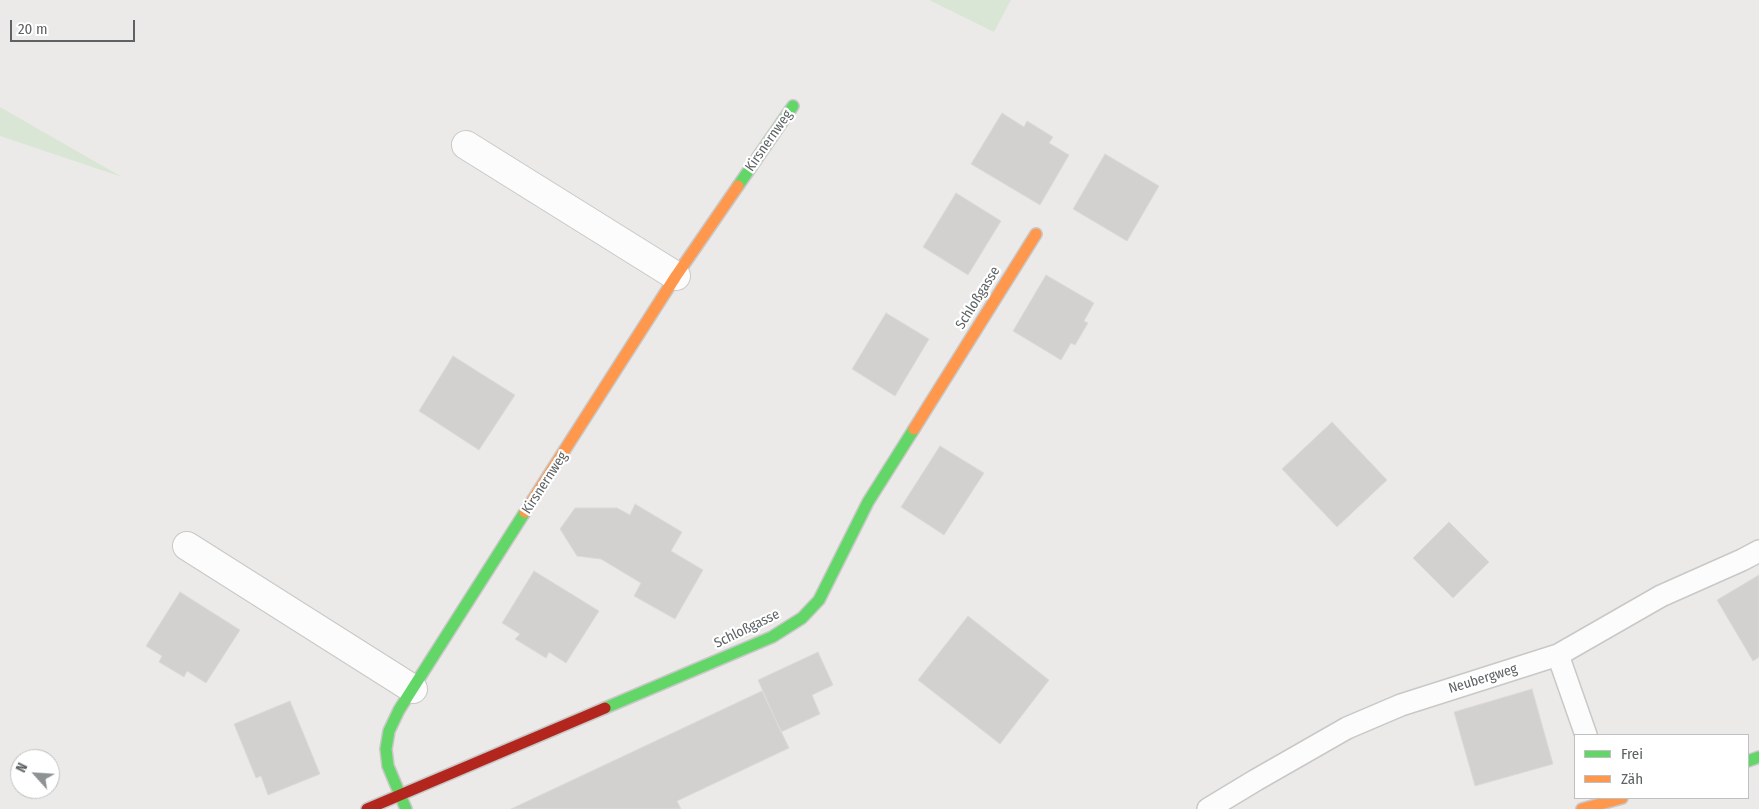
<!DOCTYPE html>
<html>
<head>
<meta charset="utf-8">
<style>
	body { margin:0 }
	#map { position:relative; width:1759px; height:809px; overflow:hidden; background:#eceae8; font-family:"Fira Sans Condensed",sans-serif }
	canvas { display:block }
	.legend { position:absolute; left:1574px; top:734px; width:175px; height:65px; box-sizing:border-box; background:#fff; border:1px solid #bec0c1; margin:0; padding:6px 9px; list-style:none; font-size:15px; color:#5d6264 }
	.legend li { display:flex; align-items:center; gap:10px; height:25px }
	.legend b { width:25px; border:1px solid #bec0c1 }
	.north { position:absolute; left:10px; top:749px; width:50px; height:50px; box-sizing:border-box; background:#fff; border:1px solid #bec0c1; border-radius:50%; rotate:296deg; font-size:14px; font-weight:700; line-height:20px; text-align:center; color:#5d6264 }
	.north::after { content:''; display:block; margin:auto; width:18px; height:22px; background:#8f9292; clip-path:polygon(50% 0,100% 100%,50% 72%,0 100%) }
	.scale { position:absolute; left:10px; top:20px; width:125px; height:22px; box-sizing:border-box; border:2px solid #5d6264; border-top:0; padding-left:6px; font-size:15px; line-height:18px; white-space:nowrap; color:#5d6264; -webkit-text-stroke:4px #fff; paint-order:stroke }
</style>
</head>
<body>
<div id="map">
<canvas width="1759" height="809"></canvas>
<ul class="legend">
<li><b style="height:6px;background:#63d668"></b>Frei</li>
<li><b style="height:6px;background:#ff974d"></b>Zäh</li>
</ul>
<div class="north">N</div>
<div class="scale">20 m</div>
</div>
<script>
const g = document.querySelector('canvas').getContext('2d');
g.lineJoin = 'round';
function fill(path, color) {
  g.fillStyle = color;
  g.fill(path, 'evenodd');
}
function shape(rows) {
  const path = new Path2D();
  for (const r of rows) {
    path.moveTo(r[0], r[1]);
    for (let i = 2; i < r.length; i += 2) path.lineTo(r[i], r[i + 1]);
  }
  return path;
}
function strokePath(path, color, width, dash) {
  g.strokeStyle = color;
  g.lineWidth = width;
  g.lineCap = dash ? 'butt' : 'round';
  g.setLineDash(dash || []);
  g.stroke(path);
}
function write(font, color, halo, rows, align = 'center') {
  g.font = font + ' "Fira Sans Condensed",sans-serif';
  g.lineWidth = 4.5;
  g.setLineDash([]);
  g.textBaseline = 'middle';
  g.strokeStyle = halo;
  g.fillStyle = color;
  for (const [text, x, y, turn = 0] of rows) {
    g.save();
    g.translate(x, y);
    g.rotate((+turn || 0) * Math.PI / 180);
    g.textAlign = isNaN(turn) ? turn : align;
    if (halo) g.strokeText(text, 0, 0);
    g.fillText(text, 0, 0);
    g.restore();
  }
}
fill(shape([
	[929,0,1011,0,994,32],
	[0,107,122,177,0,136]
]), '#d9e6d5');
const building = shape([
	[1002,113,1024,127,1027,121,1053,137,1049,143,1069,155,1040,205,971,164,1002,113],
	[1105,154,1159,186,1127,241,1073,209,1105,154],
	[956,193,1001,221,968,275,923,247,956,193],
	[1046,275,1094,303,1084,321,1088,323,1075,345,1071,343,1061,360,1013,331,1046,275],
	[886,313,929,339,895,396,852,369,886,313],
	[453,356,515,395,479,450,419,411,453,356],
	[1332,422,1387,480,1337,527,1282,469,1332,422],
	[940,446,984,473,944,535,901,507,940,446],
	[635,504,682,532,671,551,703,570,675,619,634,596,641,583,601,559,577,556,560,529,575,508,617,508,630,515,635,504],
	[1449,522,1489,562,1453,598,1413,558,1449,522],
	[534,571,599,611,566,663,549,652,546,658,515,639,520,634,502,623,534,571],
	[1759,575,1759,657,1753,661,1717,600,1759,575],
	[180,592,240,630,206,683,187,671,184,677,159,662,162,656,146,646,180,592],
	[968,616,1049,680,1000,744,918,680,968,616],
	[818,652,833,685,812,695,820,714,781,732,758,680,818,652],
	[1532,689,1553,764,1475,786,1454,712,1532,689],
	[762,691,789,748,677,801,681,809,511,809,762,691],
	[290,701,320,774,268,795,261,776,256,778,234,724,290,701]
]);
fill(building, '#d3d1d0');
strokePath(building, '#dcd9d7', 1);
const lane = shape([
	[1558,655,1586,735],
	[1208,809,1256,780,1347,728,1401,705,1558,655,1661,596,1742,560,1759,551]
]);
const street = shape([
	[466,145,676,276],
	[187,546,413,689]
]);
const fast = shape([
	[738,186,793,106],
	[605,708,772,637,802,618,819,600,868,502,914,429],
	[1748,761,1759,757],
	[406,809,388,766,386,749,389,731,399,710,525,512]
]);
const slow = shape([
	[914,429,1036,234],
	[525,512,676,276,738,186],
	[1582,809,1622,798]
]);
const jam = shape([
	[367,809,605,708]
]);
strokePath(lane, '#c9c8c7', 24);
strokePath(street, '#c9c8c7', 30);
strokePath(fast, '#c8c8c8', 14);
strokePath(slow, '#c8c8c8', 14);
strokePath(jam, '#c8c8c8', 14);
strokePath(lane, '#fcfcfc', 21);
strokePath(street, '#fcfcfc', 28);
strokePath(fast, '#63d668', 11);
strokePath(slow, '#ff974d', 11);
strokePath(jam, '#b3261e', 11);
write('14px', '#5d6264', '#fff', [
	["Kirsnernweg",769,141,-55],
	["Schloßgasse",978,298,-58],
	["Kirsnernweg",545,483,-57],
	["Schloßgasse",747,629,-26],
	["Neubergweg",1483,679,-17]
]);
</script>
</body>
</html>
